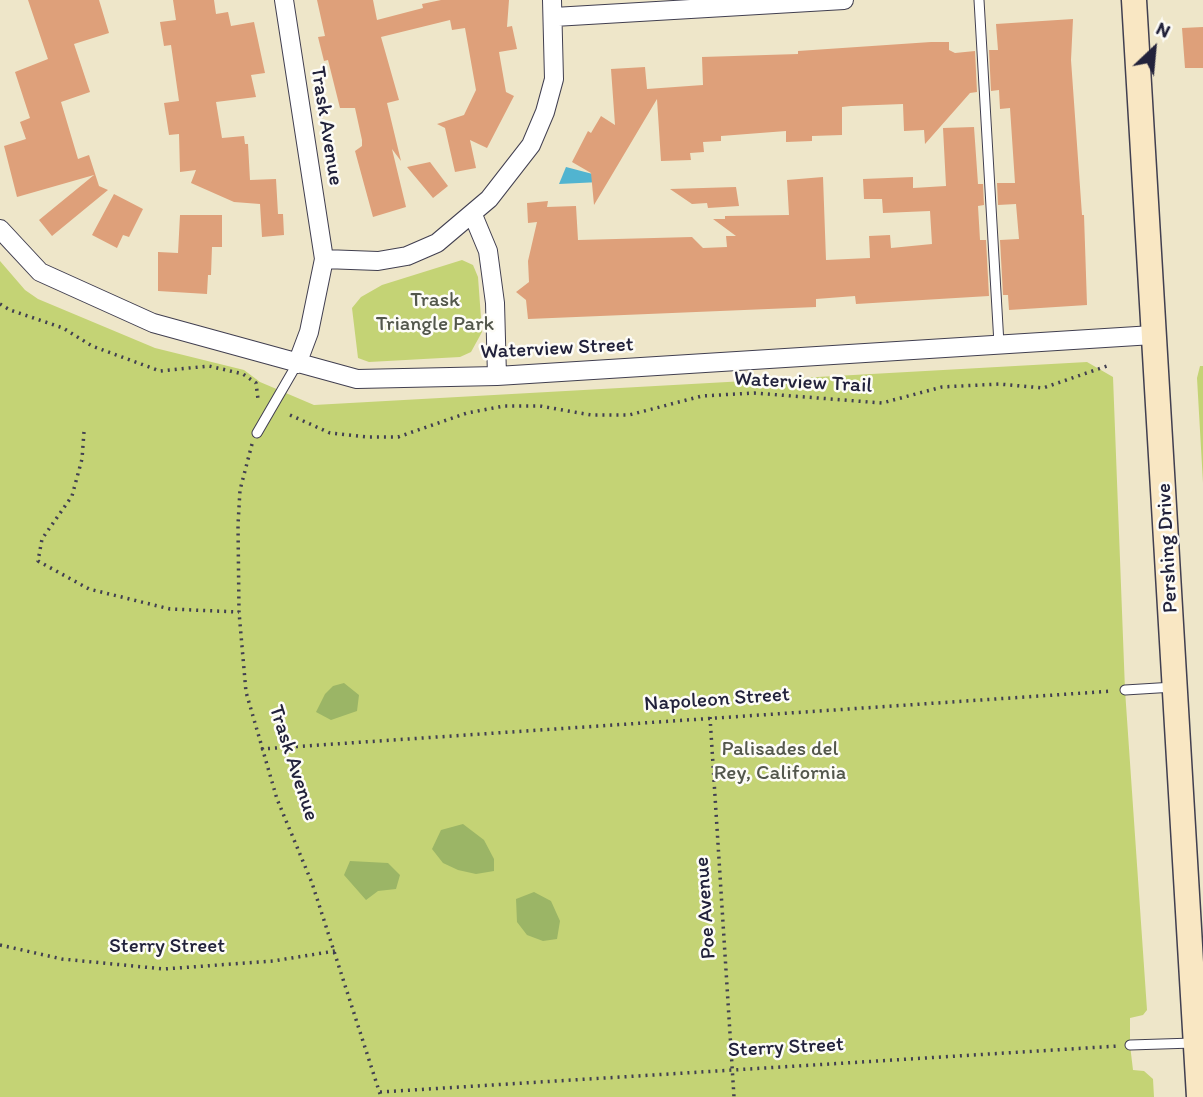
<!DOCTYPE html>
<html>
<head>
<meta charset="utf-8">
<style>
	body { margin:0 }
	#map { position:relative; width:1203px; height:1097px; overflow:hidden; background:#eee6c9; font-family:Itim,sans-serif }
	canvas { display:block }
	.north { position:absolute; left:1119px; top:14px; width:70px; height:70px; -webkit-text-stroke:5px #fdfcf7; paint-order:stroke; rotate:26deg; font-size:19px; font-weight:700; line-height:28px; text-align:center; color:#22223b }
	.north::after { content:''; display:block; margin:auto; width:24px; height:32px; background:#22223b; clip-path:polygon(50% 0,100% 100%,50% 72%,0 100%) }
</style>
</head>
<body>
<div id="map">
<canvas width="1203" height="1097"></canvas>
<div class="north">N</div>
</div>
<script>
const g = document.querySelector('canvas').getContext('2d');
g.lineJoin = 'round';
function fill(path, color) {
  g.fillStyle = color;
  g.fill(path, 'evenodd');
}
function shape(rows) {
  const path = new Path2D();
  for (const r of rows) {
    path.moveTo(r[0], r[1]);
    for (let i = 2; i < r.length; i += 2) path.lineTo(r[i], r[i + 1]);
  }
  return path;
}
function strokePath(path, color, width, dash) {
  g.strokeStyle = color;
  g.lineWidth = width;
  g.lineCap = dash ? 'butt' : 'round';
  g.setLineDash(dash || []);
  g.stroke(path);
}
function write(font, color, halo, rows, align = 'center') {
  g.font = font + ' Itim,sans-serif';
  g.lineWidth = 5;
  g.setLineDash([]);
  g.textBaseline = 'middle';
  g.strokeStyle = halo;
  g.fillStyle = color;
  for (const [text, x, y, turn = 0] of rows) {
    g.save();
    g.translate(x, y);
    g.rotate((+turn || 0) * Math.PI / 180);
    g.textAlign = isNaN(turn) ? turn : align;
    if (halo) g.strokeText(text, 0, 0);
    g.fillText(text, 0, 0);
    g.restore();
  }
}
fill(shape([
	[462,260,473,265,478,277,482,332,471,352,460,357,369,362,358,358,352,308,361,297,382,285],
	[0,261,25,290,38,299,155,348,244,370,260,382,314,405,1087,362,1113,377,1125,690,1147,1010,1143,1015,1130,1018,1130,1045,1133,1070,1144,1071,1153,1079,1154,1097,0,1097],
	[1200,366,1203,366,1203,483,1197,378]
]), '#c4d375');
fill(shape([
	[344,683,359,695,357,711,331,720,316,712,325,694,333,686],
	[463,824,484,840,494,859,494,871,476,874,458,870,443,863,432,849,441,830],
	[350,861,388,863,400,875,396,889,378,891,366,900,344,875],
	[534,892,551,901,560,921,557,939,543,941,527,935,517,922,516,899]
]), '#9bb566');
fill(shape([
	[566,167,604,177,600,182,559,184]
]), '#51b4d0');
fill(shape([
	[28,0,99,0,109,33,74,44,90,92,61,102,78,159,89,155,99,186,108,190,52,236,39,220,94,175,17,197,4,146,26,139,20,122,30,118,15,72,48,59],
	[173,0,214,0,216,14,228,12,231,26,254,22,265,73,251,75,256,97,216,102,222,138,244,136,245,144,248,144,250,180,276,179,278,214,283,214,284,235,262,237,260,204,234,202,191,183,196,170,180,172,179,134,169,135,164,103,179,101,171,45,164,46,160,22,176,20],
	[317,0,373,0,377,20,423,8,422,4,441,0,509,0,507,27,512,26,517,49,499,52,506,92,514,96,487,148,470,140,476,168,455,172,445,128,437,124,464,115,476,90,465,28,452,30,450,20,381,37,399,100,387,103,401,161,392,149,406,207,373,217,355,151,362,146,362,140,355,108,340,108,328,60,324,61,318,37,325,36],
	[1073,19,1071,60,1082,215,1084,215,1087,305,1009,310,1008,295,1003,295,1000,240,1019,239,1016,204,998,205,997,183,1015,183,1010,108,1000,109,999,90,991,91,989,50,998,50,996,24],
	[1203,27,1203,68,1185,68,1182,28],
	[931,42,949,42,949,50,955,53,975,51,977,92,970,93,925,144,924,130,904,131,903,104,851,106,842,107,842,135,812,136,812,141,786,142,786,131,721,136,721,141,703,142,704,152,690,153,691,160,661,161,657,99,594,205,591,173,572,162,588,131,591,133,601,116,615,125,611,69,645,67,647,89,703,85,702,57,798,54,798,51],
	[974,127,978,184,983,184,984,205,978,206,980,240,986,240,989,296,856,304,855,296,816,299,816,307,528,319,526,300,516,292,529,282,528,261,537,222,528,223,527,203,548,201,547,207,576,206,578,240,692,237,703,248,727,247,726,236,736,236,713,219,725,219,725,216,789,215,787,180,823,177,826,260,870,258,869,236,890,235,891,248,932,244,930,211,883,213,882,199,864,199,863,179,913,177,913,188,946,186,943,128],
	[430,162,448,186,433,198,407,167],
	[736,187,739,206,708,208,707,203,692,204,670,189],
	[114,194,143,209,129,237,123,235,117,248,92,235],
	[180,215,222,215,222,247,212,247,211,275,208,275,207,294,158,291,158,252,178,253]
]), '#dea07a');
const lane = shape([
	[979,0,999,344],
	[257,433,297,364],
	[1125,690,1174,687],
	[1130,1045,1193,1043]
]);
const street = shape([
	[284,0,324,259],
	[554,17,844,0],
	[473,215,488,251,495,303,497,376],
	[0,229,40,272,153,323,357,379,497,376,1153,335],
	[297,364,309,332,324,259,378,261,407,256,437,243,489,199,531,145,545,112,554,79,552,0]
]);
const secondary = shape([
	[1134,0,1199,1097]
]);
strokePath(lane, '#413f50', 11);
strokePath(street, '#413f50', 20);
strokePath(secondary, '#413f50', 27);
strokePath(shape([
	[0,304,10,310,63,328,92,346,160,371,209,366,243,374,256,383,258,399],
	[290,415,330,433,368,437,398,437,467,413,504,406,540,406,591,415,629,415,702,396,754,393,882,403,942,387,999,384,1043,388,1110,365],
	[84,432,82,459,72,496,42,539,38,561,89,589,170,609,239,612],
	[252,444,240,490,238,525,239,612,246,692,277,799,312,883,381,1097],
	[710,717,734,1097],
	[261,749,1113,691],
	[0,945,62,959,164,969,273,961,335,951],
	[380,1092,1118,1046]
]), '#413f50', 3.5, [2, 5]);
strokePath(lane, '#fff', 9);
strokePath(street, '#fff', 18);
strokePath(secondary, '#f9e7c3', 24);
write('21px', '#22223b', '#fdfcf7', [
	["Trask Avenue",326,126,81],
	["Waterview Street",557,349,-3],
	["Waterview Trail",803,383,3],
	["Pershing Drive",1168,548,-93],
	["Napoleon Street",717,700,-4],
	["Trask Avenue",293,763,72],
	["Poe Avenue",706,908,-94],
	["Sterry Street",167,947],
	["Sterry Street",786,1048,-3]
]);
write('21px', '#53574c', '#fdfcf7', [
	["Trask",435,301],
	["Triangle Park",435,325],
	["Palisades del",780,750],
	["Rey, California",780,774]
]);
</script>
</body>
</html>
